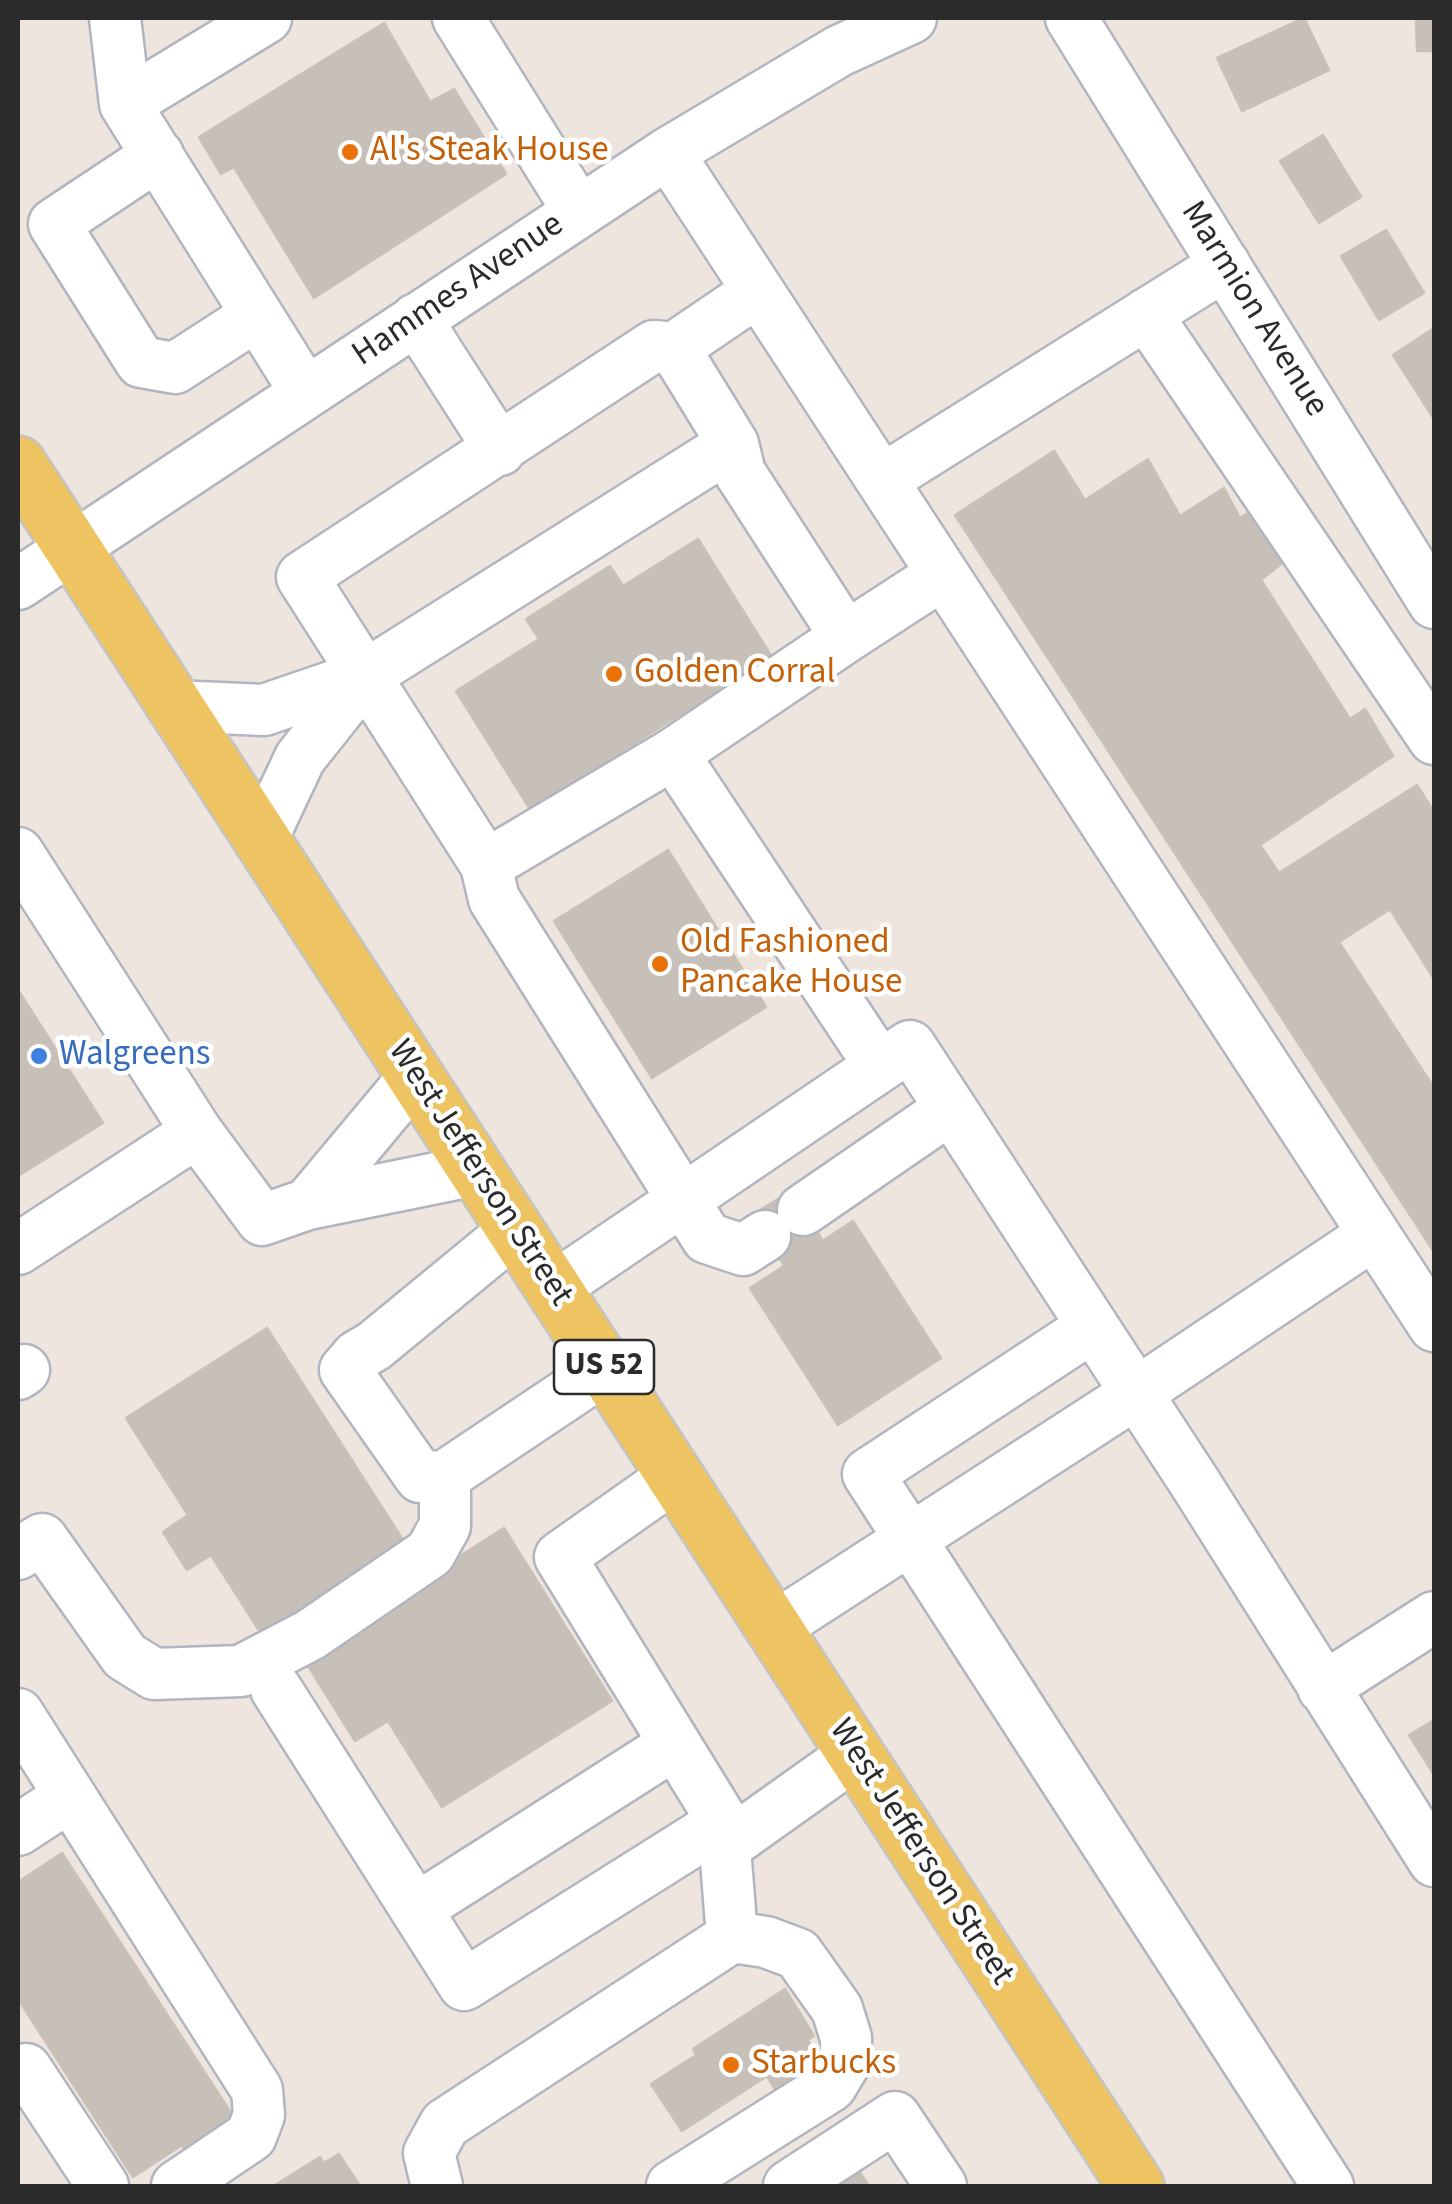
<!DOCTYPE html>
<html>
<head>
<meta charset="utf-8">
<style>
	body { margin:0 }
	#map { position:relative; width:1452px; height:2204px; overflow:hidden; background:#ede5de; font-family:"Source Sans 3",sans-serif }
	canvas { display:block }
	.frame { position:absolute; inset:0; border:20px solid #2b2b2b; pointer-events:none }
</style>
</head>
<body>
<div id="map">
<canvas width="1452" height="2204"></canvas>
<div class="frame"></div>
</div>
<script>
const g = document.querySelector('canvas').getContext('2d');
g.lineJoin = 'round';
function fill(path, color) {
  g.fillStyle = color;
  g.fill(path, 'evenodd');
}
function shape(rows) {
  const path = new Path2D();
  for (const r of rows) {
    path.moveTo(r[0], r[1]);
    for (let i = 2; i < r.length; i += 2) path.lineTo(r[i], r[i + 1]);
  }
  return path;
}
function strokePath(path, color, width, dash) {
  g.strokeStyle = color;
  g.lineWidth = width;
  g.lineCap = dash ? 'butt' : 'round';
  g.setLineDash(dash || []);
  g.stroke(path);
}
function write(font, color, halo, rows, align = 'center') {
  g.font = font + ' "Source Sans 3",sans-serif';
  g.lineWidth = 9;
  g.setLineDash([]);
  g.textBaseline = 'middle';
  g.strokeStyle = halo;
  g.fillStyle = color;
  for (const [text, x, y, turn = 0] of rows) {
    g.save();
    g.translate(x, y);
    g.rotate((+turn || 0) * Math.PI / 180);
    g.textAlign = isNaN(turn) ? turn : align;
    if (halo) g.strokeText(text, 0, 0);
    g.fillText(text, 0, 0);
    g.restore();
  }
}
const building = shape([
	[1304,18,1329,70,1242,111,1217,58,1304,18],
	[1416,18,1434,18,1434,51,1417,51,1416,18],
	[384,23,430,102,454,89,506,174,314,298,234,167,221,174,199,137,384,23],
	[1323,135,1361,197,1319,223,1280,161,1323,135],
	[1386,230,1424,293,1379,320,1341,256,1386,230],
	[1434,328,1434,419,1393,355,1434,328],
	[1054,451,1085,500,1148,459,1180,516,1224,488,1240,518,1260,505,1292,555,1261,580,1350,719,1365,709,1393,756,1260,845,1279,873,1417,785,1434,812,1434,979,1390,909,1339,942,1434,1088,1434,1252,955,515,1054,451],
	[698,539,772,657,530,809,456,691,539,639,526,619,610,566,623,586,698,539],
	[668,850,766,1007,652,1078,554,921,668,850],
	[18,990,103,1123,18,1176,18,990],
	[791,1191,823,1241,784,1265,752,1215,791,1191],
	[853,1221,941,1358,838,1425,750,1288,853,1221],
	[267,1328,412,1554,269,1646,211,1555,187,1570,163,1532,188,1515,126,1418,267,1328],
	[504,1528,612,1701,442,1807,388,1721,355,1741,302,1656,504,1528],
	[1434,1720,1434,1775,1409,1735,1434,1720],
	[62,1853,239,2125,189,2157,182,2145,133,2177,18,1999,18,1882,62,1853],
	[785,1989,814,2036,808,2040,812,2047,793,2059,805,2077,778,2094,767,2076,682,2131,651,2084,696,2055,693,2049,785,1989],
	[339,2154,360,2186,275,2185,320,2157,324,2163,339,2154],
	[851,2159,869,2186,808,2186,851,2159]
]);
fill(building, '#c6c0b9');
strokePath(building, '#c8c1b8', 2.5);
const minor = shape([
	[115,18,125,104,306,393],
	[458,18,579,212],
	[1071,18,1434,603],
	[125,104,266,18],
	[668,153,1374,1234,1135,1394,773,1628],
	[158,155,54,224,141,362,175,368,257,315],
	[758,291,674,348,654,346,302,577,486,865,673,754,846,637],
	[1146,314,1434,739],
	[416,319,500,450],
	[674,348,733,444,740,473,846,637,943,574],
	[882,480,1225,265],
	[18,584,668,153,839,51,911,18],
	[175,706,264,710,366,675,733,444],
	[673,754,880,1066],
	[262,839,300,758,366,675],
	[18,853,197,1132,18,1249],
	[486,865,494,899,707,1238,743,1250,765,1236],
	[415,1076,308,1204,476,1170],
	[197,1132,262,1220,308,1204],
	[803,1210,950,1109],
	[515,1230,374,1346,357,1356,345,1370,420,1477,445,1476,605,1369],
	[1374,1234,1434,1326],
	[553,1288,910,1046,1195,1483,1434,1861],
	[1092,1327,868,1474,1328,2186],
	[18,1374,24,1370],
	[675,1476,560,1557,723,1822,732,1937],
	[18,1554,42,1539,125,1656,154,1674,241,1671,310,1635,430,1553,445,1526,445,1476],
	[1323,1688,1434,1617],
	[276,1689,464,1985,723,1822],
	[18,1714,257,2090,259,2115,251,2136,177,2186],
	[18,1830,70,1796],
	[723,1848,855,1754],
	[416,1909,675,1744],
	[26,2069,103,2186],
	[437,2186,429,2153,445,2124,732,1937,766,1942,798,1954,837,2009,846,2038,846,2061,831,2086,672,2186],
	[789,2186,895,2117,941,2186]
]);
const major = shape([
	[18,464,1136,2186]
]);
strokePath(minor, '#b1b5bf', 55);
strokePath(major, '#c4c4c4', 60);
strokePath(minor, '#fff', 50);
strokePath(major, '#eec362', 55);
for (const [x, y, r, color] of [
	[350,152,10,"#e8710a"],
	[614,674,10,"#e8710a"],
	[660,964,10,"#e8710a"],
	[39,1056,10,"#3f7fe0"],
	[731,2065,10,"#e8710a"]
]) {
  const dot = new Path2D();
  dot.arc(x, y, r, 0, 2 * Math.PI);
  g.fillStyle = color;
  g.fill(dot);
  strokePath(dot, '#fff', 4);
}
for (const [x, y, w] of [
	[604,1367,100]
]) {
  const box = new Path2D();
  box.roundRect(x - w / 2, y - 27, w, 54, 8);
  g.fillStyle = '#fff';
  g.fill(box);
  strokePath(box, '#2b2b2b', 2.5);
}
write('bold 32px', '#2b2b2b', null, [
	["US 52",604,1367]
]);
write('35px', '#c56008', '#fff', [
	["Al's Steak House",370,152],
	["Golden Corral",634,674],
	["Old Fashioned",680,944],
	["Pancake House",680,984],
	["Starbucks",751,2065]
], 'left');
write('35px', '#2b2b2b', '#fff', [
	["Hammes Avenue",459,291,-34],
	["Marmion Avenue",1253,310,58],
	["West Jefferson Street",479,1174,57],
	["West Jefferson Street",920,1853,57]
]);
write('35px', '#366cbe', '#fff', [
	["Walgreens",59,1056]
], 'left');
</script>
</body>
</html>
